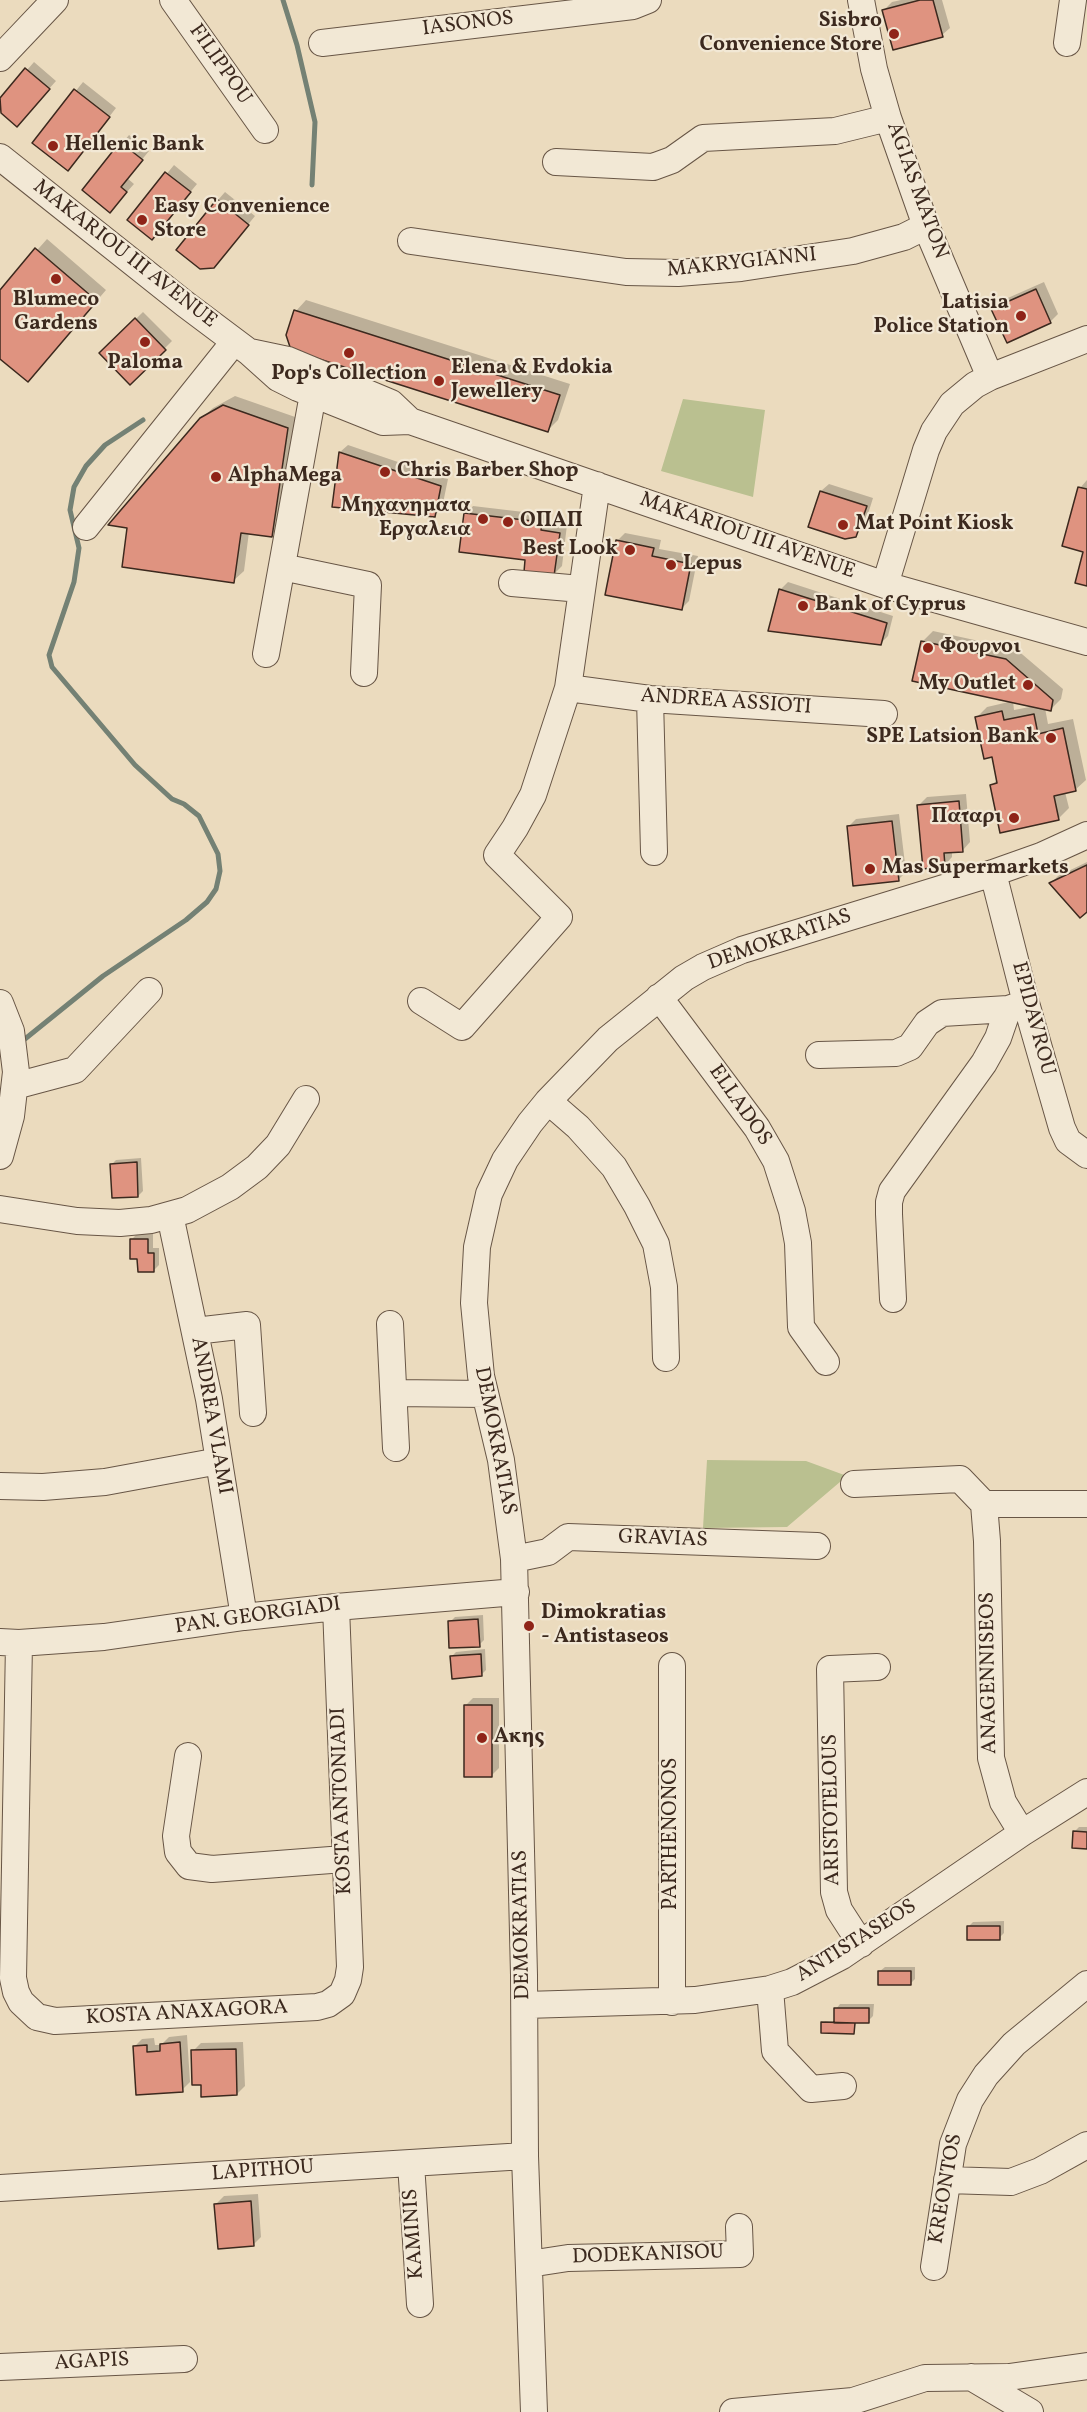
<!DOCTYPE html>
<html>
<head>
<meta charset="utf-8">
<style>
	body { margin:0 }
	canvas { display:block; background:#ebdbbe }
</style>
</head>
<body>
<canvas width="1087" height="2412"></canvas>
<script>
const g = document.querySelector('canvas').getContext('2d');
g.lineJoin = 'round';
function fill(path, color) {
  g.fillStyle = color;
  g.fill(path, 'evenodd');
}
function shape(rows) {
  const path = new Path2D();
  for (const r of rows) {
    path.moveTo(r[0], r[1]);
    for (let i = 2; i < r.length; i += 2) path.lineTo(r[i], r[i + 1]);
  }
  return path;
}
function strokePath(path, color, width, dash) {
  g.strokeStyle = color;
  g.lineWidth = width;
  g.lineCap = dash ? 'butt' : 'round';
  g.setLineDash(dash || []);
  g.stroke(path);
}
function write(font, color, halo, rows, align = 'center') {
  g.font = font + ' Vollkorn,serif';
  g.lineWidth = 4.5;
  g.setLineDash([]);
  g.textBaseline = 'middle';
  g.strokeStyle = halo;
  g.fillStyle = color;
  for (const [text, x, y, turn = 0] of rows) {
    g.save();
    g.translate(x, y);
    g.rotate((+turn || 0) * Math.PI / 180);
    g.textAlign = isNaN(turn) ? turn : align;
    if (halo) g.strokeText(text, 0, 0);
    g.fillText(text, 0, 0);
    g.restore();
  }
}
fill(shape([
	[683,399,765,410,753,497,661,471],
	[707,1460,806,1461,847,1476,787,1527,703,1528]
]), '#bac090');
fill(shape([
	[901,0,942,0,950,28,942,35,884,10,892,2],
	[34,62,56,81,24,117,2,99],
	[83,82,116,108,75,161,34,143],
	[129,135,149,151,127,178,134,184,110,211,84,190],
	[174,165,197,184,152,238,129,220],
	[225,192,255,216,221,258,218,200],
	[47,239,106,290,38,370,0,355,0,292],
	[1044,282,1058,314,1050,322,993,309,1001,301],
	[306,300,570,384,558,420,548,430,296,311],
	[143,312,172,341,130,383,101,353],
	[235,396,298,418,282,525,272,535,249,532,244,571,233,581,129,527,201,419,213,408],
	[348,445,448,479,442,508,434,516,333,505,340,452],
	[1087,480,1087,585,1080,488],
	[829,484,873,498,864,527,855,535,821,491],
	[473,506,549,515,548,523,567,525,562,566,554,574,527,558,466,514],
	[625,533,661,540,659,549,698,556,689,601,681,609,617,541],
	[788,582,893,616,888,636,881,643,780,590],
	[933,631,1016,649,1063,689,1061,699,1051,709,1045,708,1048,724,1073,719,1086,780,1075,790,1065,792,1069,808,1058,819,992,785,998,779,993,756,977,717,987,707,1013,701,1014,710,1035,706,922,642],
	[966,794,970,842,963,850,952,851,952,857,945,865,919,805,927,797],
	[899,814,906,872,898,880,848,827,856,819],
	[1087,862,1087,910,1051,883,1058,876],
	[141,1158,143,1191,138,1196,112,1164,116,1160],
	[137,1234,153,1234,153,1248,159,1248,159,1265,154,1270,139,1258,132,1239],
	[483,1615,484,1640,479,1645,450,1622,455,1617],
	[485,1649,486,1670,481,1675,451,1657,456,1652],
	[473,1698,499,1698,499,1768,491,1776,465,1706],
	[1079,1827,1087,1827,1087,1848,1074,1832],
	[1004,1921,1004,1933,999,1938,968,1927,973,1922],
	[885,1967,915,1967,915,1979,910,1984,880,1971],
	[840,2004,874,2004,873,2016,868,2021,856,2021,854,2032,823,2023,825,2021,835,2021,836,2009],
	[187,2035,190,2082,182,2090,134,2047,142,2039,154,2038,155,2045,161,2045,169,2037],
	[243,2042,245,2086,237,2094,202,2083,193,2051,201,2043],
	[258,2194,261,2237,253,2245,216,2204,224,2196]
]), '#0003');
strokePath(shape([
	[283,0,297,45,315,122,312,185],
	[20,1043,103,976,186,920,207,902,216,889,220,871,218,854,199,816,184,804,172,799,135,765,52,667,49,655,74,582,79,548,70,510,74,487,86,466,105,445,143,420]
]), '#748174', 5);
const building = shape([
	[920,0,933,0,943,37,893,50,882,10,920,0],
	[25,68,50,89,17,127,1,113,0,98,25,68],
	[74,89,110,117,68,171,32,143,74,89],
	[120,142,143,160,121,187,127,192,110,213,82,190,120,142],
	[165,172,191,192,152,240,127,220,165,172],
	[217,199,249,225,214,268,200,269,176,250,217,199],
	[35,248,97,301,28,382,0,359,0,290,35,248],
	[1036,289,1051,323,1007,343,991,309,1036,289],
	[294,310,560,395,548,432,291,350,286,335,294,310],
	[135,318,166,350,130,385,99,353,135,318],
	[223,405,288,428,272,537,241,533,234,583,122,567,127,528,108,525,200,418,223,405],
	[339,452,441,486,435,517,332,507,339,452],
	[1078,487,1087,489,1087,586,1075,583,1083,552,1062,546,1078,487],
	[820,491,867,506,856,537,845,539,808,527,820,491],
	[464,513,542,522,541,530,560,533,554,576,524,572,525,560,459,552,464,513],
	[616,540,654,548,652,556,691,564,682,610,605,595,616,540],
	[779,589,887,623,881,645,768,631,779,589],
	[921,641,1006,659,1053,700,1051,711,912,681,921,641],
	[1002,711,1004,720,1034,714,1038,734,1063,728,1076,791,1054,796,1059,820,1000,833,990,785,997,783,992,757,984,759,975,717,1002,711],
	[959,801,963,852,944,853,945,866,923,869,917,805,959,801],
	[892,821,899,881,853,886,847,826,892,821],
	[1087,865,1087,912,1080,918,1049,883,1087,865],
	[137,1162,138,1197,112,1198,110,1164,137,1162],
	[130,1239,148,1239,148,1253,154,1253,154,1272,138,1272,137,1259,130,1259,130,1239],
	[478,1619,480,1647,449,1648,448,1621,478,1619],
	[481,1654,482,1676,452,1679,450,1656,481,1654],
	[464,1705,492,1705,492,1777,464,1777,464,1705],
	[1073,1831,1087,1832,1087,1849,1072,1848,1073,1831],
	[967,1926,1000,1926,1000,1940,967,1940,967,1926],
	[878,1971,911,1971,911,1985,878,1985,878,1971],
	[834,2008,869,2008,869,2023,834,2023,834,2008],
	[821,2022,855,2023,854,2034,821,2033,821,2022],
	[180,2042,183,2092,136,2095,133,2046,147,2045,147,2052,160,2051,160,2044,180,2042],
	[236,2049,237,2095,201,2097,201,2085,192,2085,191,2050,236,2049],
	[251,2201,254,2246,218,2249,214,2204,251,2201]
]);
fill(building, '#df9380');
strokePath(building, '#3c291e', 1.5);
const minor = shape([
	[173,0,265,130],
	[861,0,874,69,888,118,926,226,990,377],
	[322,43,633,6,648,0],
	[1067,43,1073,0],
	[0,58,55,0],
	[0,157,185,304,249,352,278,378,298,388,383,422,410,421,885,585,1087,642],
	[556,162,653,167,672,160,703,138,835,131,888,118],
	[411,241,626,272,678,273,741,268,853,251,904,237,926,226],
	[250,352,288,360,391,403,410,421],
	[86,527,234,342],
	[282,567,368,585,364,673],
	[512,583,581,589],
	[885,585,926,450,934,431,952,404,975,385,990,377,1087,339],
	[266,654,313,394],
	[568,688,650,699,884,714],
	[650,699,654,852],
	[993,873,1026,1003,1062,1128,1068,1141,1087,1155],
	[659,997,757,1128,776,1161,792,1211,798,1243,801,1327,826,1362],
	[421,1001,462,1027,559,917,497,855,515,828,533,795,568,688,597,485],
	[0,1003,11,1031,16,1072,11,1116,0,1156],
	[819,1055,896,1053,910,1047,927,1023,942,1013,1008,1009,1023,1004],
	[15,1086,75,1070,149,991],
	[548,1101,578,1127,614,1167,637,1206,656,1244,664,1287,666,1358],
	[0,1209,77,1221,120,1223,151,1220,187,1210,230,1187,257,1167,278,1145,306,1099],
	[170,1215,209,1399,244,1617],
	[893,1299,889,1214,889,1202,892,1191,984,1063,998,1038,1008,1009],
	[390,1324,396,1448],
	[195,1331,247,1325,253,1413],
	[394,1393,485,1394],
	[854,1484,960,1479,984,1504,987,1541,991,1758,1003,1802,1022,1833],
	[0,1486,43,1487,105,1482,219,1461],
	[984,1504,1087,1504],
	[514,1559,548,1552,568,1537,817,1546],
	[0,1642,19,1643,104,1637,244,1617,336,1607,516,1592],
	[19,1643,13,1978,16,1992,21,2002,37,2017,55,2021,317,2007,328,2004,342,1994,348,1980,350,1967,336,1607],
	[188,1756,176,1836,178,1852,189,1866,212,1869,344,1859],
	[861,1944,839,1910,834,1892,830,1669,877,1667],
	[770,1989,775,2051,811,2089,843,2086],
	[672,2002,672,1666],
	[525,2005,695,2000,770,1989,792,1982,842,1956,1022,1833,1087,1792],
	[411,2163,420,2304],
	[947,2180,1011,2182,1040,2171,1087,2145],
	[0,2188,525,2156],
	[529,2264,568,2258,740,2254,739,2227],
	[934,2267,953,2144,970,2100,986,2075,1014,2044,1087,1984],
	[0,2367,184,2359],
	[971,2377,1030,2412],
	[534,2412,525,2156,524,1975,514,1559,501,1460,481,1376,474,1303,477,1247,489,1194,505,1160,530,1123,548,1101,608,1039,684,978,703,967,742,950,993,873,1041,856,1087,835],
	[733,2412,853,2401,925,2378,1009,2377,1087,2366]
]);
strokePath(minor, '#685646', 28);
strokePath(minor, '#f2e8d5', 26);
for (const [x, y, r, color] of [
	[894,34,6,"#8f2418"],
	[53,146,6,"#8f2418"],
	[142,220,6,"#8f2418"],
	[56,279,6,"#8f2418"],
	[1021,316,6,"#8f2418"],
	[145,342,6,"#8f2418"],
	[349,353,6,"#8f2418"],
	[439,381,6,"#8f2418"],
	[385,472,6,"#8f2418"],
	[216,477,6,"#8f2418"],
	[483,519,6,"#8f2418"],
	[508,522,6,"#8f2418"],
	[843,525,6,"#8f2418"],
	[630,550,6,"#8f2418"],
	[671,565,6,"#8f2418"],
	[803,606,6,"#8f2418"],
	[928,648,6,"#8f2418"],
	[1028,685,6,"#8f2418"],
	[1051,738,6,"#8f2418"],
	[1014,818,6,"#8f2418"],
	[870,869,6,"#8f2418"],
	[529,1626,6,"#8f2418"],
	[482,1738,6,"#8f2418"]
]) {
  const dot = new Path2D();
  dot.arc(x, y, r, 0, 2 * Math.PI);
  g.fillStyle = color;
  g.fill(dot);
  strokePath(dot, '#f2e8d5', 2);
}
write('bold 21px', '#3c291e', '#f2e8d5', [
	["Sisbro",882,22,"right"],
	["Convenience Store",882,46,"right"],
	["Hellenic Bank",65,146],
	["Easy Convenience",154,208],
	["Store",154,232],
	["Blumeco",56,301,"center"],
	["Gardens",56,325,"center"],
	["Latisia",1009,304,"right"],
	["Police Station",1009,328,"right"],
	["Paloma",145,364,"center"],
	["Elena & Evdokia",451,369],
	["Jewellery",451,393],
	["Pop's Collection",349,375,"center"],
	["Chris Barber Shop",397,472],
	["AlphaMega",228,477],
	["Μηχανηματα",471,507,"right"],
	["Εργαλεια",471,531,"right"],
	["ΟΠΑΠ",520,522],
	["Mat Point Kiosk",855,525],
	["Best Look",618,550,"right"],
	["Lepus",683,565],
	["Bank of Cyprus",815,606],
	["Φουρνοι",940,648],
	["My Outlet",1016,685,"right"],
	["SPE Latsion Bank",1039,738,"right"],
	["Παταρι",1002,818,"right"],
	["Mas Supermarkets",882,869],
	["Dimokratias",541,1614],
	["- Antistaseos",541,1638],
	["Ακης",494,1738]
], 'left');
write('21px', '#3c291e', '#f2e8d5', [
	["IASONOS",468,25,-7],
	["FILIPPOU",219,65,55],
	["AGIAS MATON",916,191,70],
	["MAKARIOU III AVENUE",124,255,38],
	["MAKRYGIANNI",742,264,-6],
	["MAKARIOU III AVENUE",747,537,19],
	["ANDREA ASSIOTI",726,703,4],
	["DEMOKRATIAS",780,941,-19],
	["EPIDAVROU",1032,1019,75],
	["ELLADOS",739,1106,55],
	["ANDREA VLAMI",210,1416,80],
	["DEMOKRATIAS",494,1441,79],
	["GRAVIAS",663,1540,2],
	["PAN. GEORGIADI",258,1617,-8],
	["ANAGENNISEOS",990,1673,-91],
	["KOSTA ANTONIADI",343,1801,-92],
	["ARISTOTELOUS",833,1810,-91],
	["PARTHENONOS",672,1834,-90],
	["DEMOKRATIAS",523,1925,-91],
	["ANTISTASEOS",857,1942,-32],
	["KOSTA ANAXAGORA",187,2014,-3],
	["LAPITHOU",263,2172,-4],
	["KREONTOS",947,2189,-80],
	["KAMINIS",415,2234,-94],
	["DODEKANISOU",648,2256,-2],
	["AGAPIS",92,2363,-3]
]);
</script>
</body>
</html>
